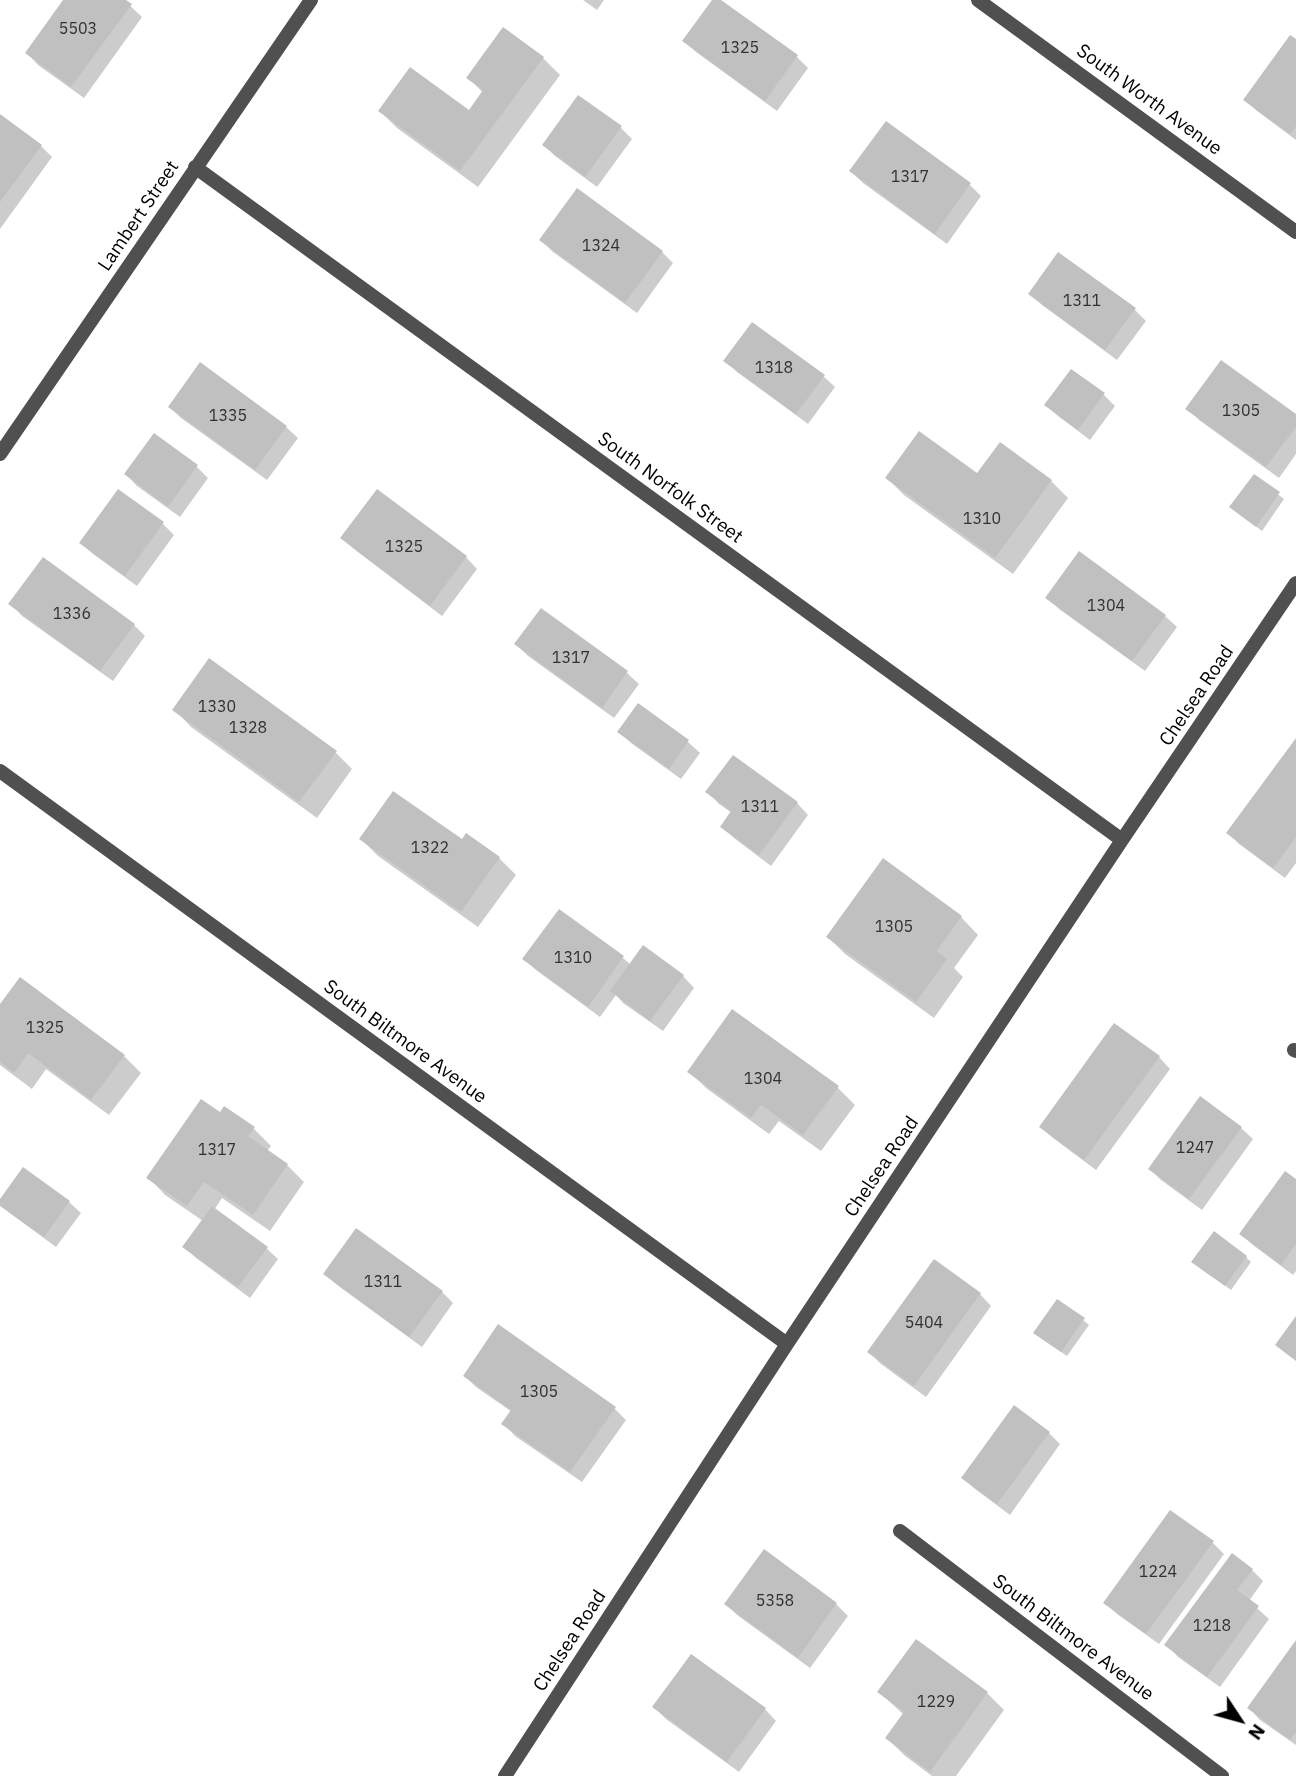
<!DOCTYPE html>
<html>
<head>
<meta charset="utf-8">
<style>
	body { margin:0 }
	#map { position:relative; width:1296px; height:1776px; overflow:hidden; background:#fff; font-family:"IBM Plex Sans",sans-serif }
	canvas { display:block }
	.north { position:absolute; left:1205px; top:1685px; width:70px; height:70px; -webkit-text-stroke:5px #fff; paint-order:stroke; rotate:126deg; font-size:19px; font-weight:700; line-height:28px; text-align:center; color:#000 }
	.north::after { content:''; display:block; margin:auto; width:24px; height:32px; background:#000; clip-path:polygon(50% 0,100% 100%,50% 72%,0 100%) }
</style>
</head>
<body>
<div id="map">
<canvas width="1296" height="1776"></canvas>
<div class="north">N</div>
</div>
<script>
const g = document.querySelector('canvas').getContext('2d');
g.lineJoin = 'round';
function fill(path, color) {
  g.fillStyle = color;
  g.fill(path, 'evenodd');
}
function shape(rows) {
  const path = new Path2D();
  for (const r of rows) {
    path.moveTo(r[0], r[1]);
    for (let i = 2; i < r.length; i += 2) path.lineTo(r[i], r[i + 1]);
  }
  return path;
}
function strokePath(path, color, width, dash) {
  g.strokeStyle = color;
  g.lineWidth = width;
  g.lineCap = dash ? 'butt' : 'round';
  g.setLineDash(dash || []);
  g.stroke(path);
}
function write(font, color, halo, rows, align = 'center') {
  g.font = font + ' "IBM Plex Sans",sans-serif';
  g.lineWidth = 7;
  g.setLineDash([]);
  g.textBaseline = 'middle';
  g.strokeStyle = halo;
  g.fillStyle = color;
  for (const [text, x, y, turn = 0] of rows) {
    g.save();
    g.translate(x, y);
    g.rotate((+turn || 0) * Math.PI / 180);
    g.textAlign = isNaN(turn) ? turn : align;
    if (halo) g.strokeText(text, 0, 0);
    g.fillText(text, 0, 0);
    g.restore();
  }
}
fill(shape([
	[66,0,124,0,142,17,84,98,38,65,27,53],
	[583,0,604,0,597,10],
	[714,0,718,0,797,57,808,68,777,111,696,52,684,41],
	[1296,41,1296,140,1257,111,1245,100],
	[543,58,560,75,478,187,397,128,380,111,469,113,483,93,469,78],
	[0,116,41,146,52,157,0,229],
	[886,124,970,185,981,196,947,244,863,183,851,171],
	[621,128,632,139,597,187,555,156,544,145],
	[541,240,662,252,673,263,637,313,553,252],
	[1030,294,1134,309,1146,321,1117,360,1042,305],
	[726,361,823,376,835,387,808,424,737,372],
	[1104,395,1115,406,1090,440,1058,416,1046,405],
	[170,407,286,427,298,438,267,480,181,418],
	[1188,408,1296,416,1296,454,1279,478,1199,420],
	[197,467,208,478,180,517,137,486,126,474],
	[977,476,1051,481,1068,498,1013,574,904,495,887,478],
	[1254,476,1284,499,1262,531,1237,512],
	[163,524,174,535,137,586,93,554,81,543],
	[343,538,466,557,477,569,442,616,354,549],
	[1047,597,1165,616,1177,627,1145,671,1059,609],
	[11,604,134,625,145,636,113,681,22,616],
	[541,610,627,673,639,684,614,718,528,656,516,644],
	[638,706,688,742,700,753,681,779,631,743,620,732],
	[174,709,335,752,352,769,317,818,191,727],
	[1296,740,1296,863,1285,878,1239,844,1228,833],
	[708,792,797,803,808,815,771,866,734,838,722,827,732,813,719,804],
	[361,839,462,842,499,858,516,875,478,927,378,856],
	[883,861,961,917,978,935,954,968,963,977,934,1018,845,954,828,937],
	[559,911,623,958,631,965,683,976,694,988,663,1031,623,1003,616,995,600,1017,536,970,524,959],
	[0,1007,124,1056,141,1073,109,1115,46,1069,32,1089,0,1065],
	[1159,1057,1170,1069,1096,1170,1053,1138,1041,1127],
	[689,1071,838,1088,855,1105,821,1151,779,1121,769,1134,706,1088],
	[225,1108,254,1129,271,1146,267,1151,287,1165,304,1182,270,1231,222,1198,214,1210,266,1248,278,1259,250,1298,196,1258,185,1247,203,1221,165,1195,148,1177,220,1115],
	[1241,1128,1253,1139,1202,1210,1161,1180,1150,1169],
	[1296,1181,1296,1271,1293,1275,1253,1245,1241,1234],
	[0,1202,69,1202,81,1213,56,1247,11,1214,0,1204],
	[1246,1257,1251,1262,1231,1290,1199,1267],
	[325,1274,442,1292,453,1303,422,1347,337,1285],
	[980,1294,991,1306,926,1397,881,1364,869,1352],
	[1083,1320,1089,1325,1067,1356,1041,1338],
	[465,1376,615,1409,626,1420,582,1482,515,1436,504,1424,512,1412,476,1387],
	[1049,1433,1060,1444,1010,1515,975,1489,963,1478],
	[1213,1543,1224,1554,1159,1644,1117,1614,1105,1602],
	[764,1552,836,1604,848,1616,810,1668,737,1615,726,1604],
	[1252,1570,1263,1581,1249,1601,1269,1619,1220,1687,1178,1657,1167,1645],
	[916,1641,987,1693,1004,1710,956,1776,932,1776,904,1755,887,1738,904,1715,879,1692],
	[1296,1643,1296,1745,1260,1720,1249,1708],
	[654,1707,765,1709,776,1721,739,1772,666,1719]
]), '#0003');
fill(shape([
	[63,0,126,0,132,4,71,87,25,53],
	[712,0,721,0,798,55,765,101,682,41],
	[503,27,544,57,460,171,378,111,410,67,469,110,483,90,466,78],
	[1290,35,1296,39,1296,126,1290,134,1243,100],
	[578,95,622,126,585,177,542,145],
	[0,114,42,145,0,202],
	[886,121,971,183,935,234,849,171],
	[577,188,663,251,625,303,539,240],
	[1058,252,1136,308,1105,350,1028,294],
	[752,322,825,375,796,414,723,361],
	[1221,360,1296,414,1296,427,1266,467,1185,409],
	[200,362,287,426,255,470,168,407],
	[1071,369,1105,393,1078,430,1044,405],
	[919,431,977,473,1000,442,1052,480,995,558,885,478],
	[154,433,198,465,168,507,124,474],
	[1254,474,1280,492,1256,527,1229,507],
	[118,489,164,522,125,576,79,543],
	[377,489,467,556,430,606,340,538],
	[1079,551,1166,615,1132,661,1045,598],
	[43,557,135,624,100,671,8,604],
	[541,608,628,671,602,708,514,644],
	[209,658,337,751,299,802,172,710],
	[638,703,689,740,669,769,617,732],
	[1296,738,1296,837,1273,868,1226,833],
	[733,755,798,802,759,855,720,827,731,811,705,792],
	[393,791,462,839,466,833,500,857,461,912,359,839],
	[883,858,962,916,937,951,947,959,916,1002,826,937],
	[559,909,624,956,588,1007,522,959],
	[643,945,684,975,650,1021,610,991],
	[20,977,125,1055,91,1100,28,1053,14,1073,0,1062,0,1004],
	[732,1009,839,1086,803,1135,761,1105,751,1118,687,1072],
	[1114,1023,1160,1056,1084,1160,1039,1127],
	[1200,1096,1242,1127,1189,1199,1148,1169],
	[201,1099,220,1112,224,1106,255,1127,248,1136,288,1164,253,1215,204,1182,187,1206,146,1178],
	[23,1167,70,1201,44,1237,0,1206,0,1199],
	[1285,1171,1296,1179,1296,1244,1281,1265,1239,1234],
	[212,1206,268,1247,238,1287,182,1247],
	[356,1228,443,1291,409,1337,323,1274],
	[1214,1231,1247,1256,1225,1286,1191,1262],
	[934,1259,981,1293,914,1386,867,1352],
	[1057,1299,1085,1318,1061,1352,1033,1333],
	[1296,1316,1296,1361,1275,1345],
	[498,1324,616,1407,570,1472,501,1424,511,1410,463,1376],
	[1014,1405,1050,1432,997,1504,961,1478],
	[1170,1510,1214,1541,1146,1634,1103,1603],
	[764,1549,837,1603,798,1658,724,1604],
	[1232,1553,1253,1569,1237,1590,1259,1606,1207,1677,1164,1645],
	[916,1639,988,1692,930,1772,885,1738,904,1712,877,1692],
	[1296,1640,1296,1732,1290,1740,1247,1708],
	[691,1654,766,1708,727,1762,652,1707]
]), '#c0c0c0');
strokePath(shape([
	[978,0,1296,232],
	[195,167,1122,840],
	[0,454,311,0],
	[0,771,787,1344],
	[1294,1050,1296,1051],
	[900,1531,1222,1776],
	[505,1776,787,1344,1122,840,1296,583]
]), '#505050', 14);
write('16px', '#303030', null, [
	["5503",78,29],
	["1325",740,48],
	["1317",910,177],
	["1324",601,246],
	["1311",1082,301],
	["1318",774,368],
	["1305",1241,411],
	["1335",228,416],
	["1310",982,519],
	["1325",404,547],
	["1304",1106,606],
	["1336",72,614],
	["1317",571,658],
	["1330",217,707],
	["1328",248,728],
	["1311",760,807],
	["1322",430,848],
	["1305",894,927],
	["1310",573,958],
	["1325",45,1028],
	["1304",763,1079],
	["1247",1195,1148],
	["1317",217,1150],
	["1311",383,1282],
	["5404",924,1323],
	["1305",539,1392],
	["1224",1158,1572],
	["5358",775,1601],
	["1218",1212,1626],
	["1229",936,1702]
]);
write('19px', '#000', '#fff', [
	["South Worth Avenue",1149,100,36],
	["Lambert Street",139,216,-56],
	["South Norfolk Street",670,488,36],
	["Chelsea Road",1197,696,-56],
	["South Biltmore Avenue",405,1042,36],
	["Chelsea Road",882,1167,-56],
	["South Biltmore Avenue",1073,1638,37],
	["Chelsea Road",570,1641,-57]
]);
</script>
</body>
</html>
